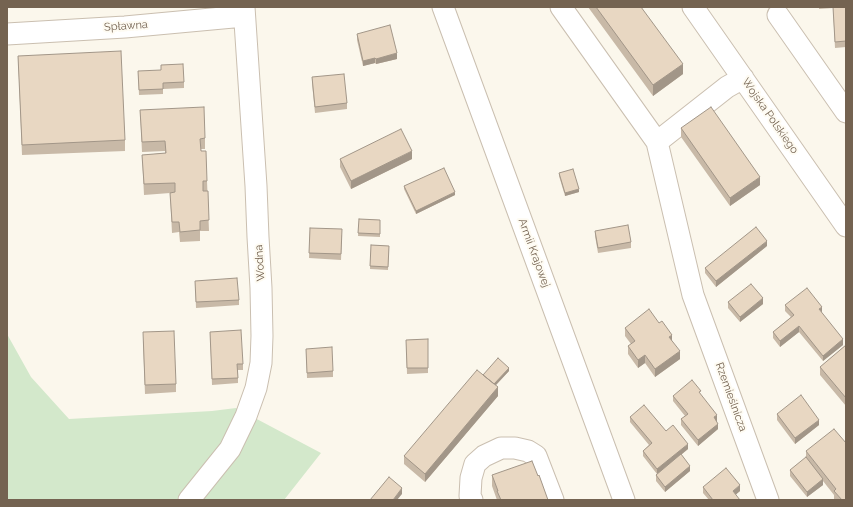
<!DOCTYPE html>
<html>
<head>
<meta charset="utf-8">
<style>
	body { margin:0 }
	#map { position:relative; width:853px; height:507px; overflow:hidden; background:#fbf7ec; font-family:Raleway,sans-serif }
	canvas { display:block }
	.frame { position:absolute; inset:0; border:8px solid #746351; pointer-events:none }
</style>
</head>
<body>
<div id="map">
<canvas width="853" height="507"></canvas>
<div class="frame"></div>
</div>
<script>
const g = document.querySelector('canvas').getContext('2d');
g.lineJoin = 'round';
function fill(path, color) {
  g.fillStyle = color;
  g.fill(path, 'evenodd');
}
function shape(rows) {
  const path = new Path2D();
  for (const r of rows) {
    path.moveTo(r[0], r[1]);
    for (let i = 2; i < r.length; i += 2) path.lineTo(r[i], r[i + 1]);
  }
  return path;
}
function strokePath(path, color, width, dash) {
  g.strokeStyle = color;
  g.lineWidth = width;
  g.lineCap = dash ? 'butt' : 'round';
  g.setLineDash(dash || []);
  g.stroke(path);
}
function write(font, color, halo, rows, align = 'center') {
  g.font = font + ' Raleway,sans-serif';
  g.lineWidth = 4;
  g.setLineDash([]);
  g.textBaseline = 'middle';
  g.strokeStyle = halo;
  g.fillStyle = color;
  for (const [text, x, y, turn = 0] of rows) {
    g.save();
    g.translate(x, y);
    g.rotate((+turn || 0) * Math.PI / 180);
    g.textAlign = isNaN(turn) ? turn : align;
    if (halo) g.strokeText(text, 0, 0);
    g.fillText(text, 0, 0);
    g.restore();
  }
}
fill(shape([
	[7,334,31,377,69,419,212,411,236,408,321,453,284,500,7,500]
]), '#d3e8cb');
const minor = shape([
	[443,7,624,500],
	[561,7,657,142,693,295,768,500],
	[693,7,846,226],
	[778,15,846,112],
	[7,34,125,27,244,16],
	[657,142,727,87,743,78],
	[189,500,230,449,246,416,256,388,261,363,262,336,261,288,258,237,256,186,244,7],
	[472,500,470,496,471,478,475,464,484,456,501,448,515,448,528,451,536,456,553,500]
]);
strokePath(minor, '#cabfb0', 23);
strokePath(minor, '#fff', 21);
fill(shape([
	[588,7,641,7,683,74,653,96],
	[819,7,846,7,846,47,835,48,833,8,819,9],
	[357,34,397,59,376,64,375,63,363,66,357,40],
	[18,56,125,140,125,151,22,155],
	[138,71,184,82,184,88,163,89,163,94,139,95],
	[312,77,347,103,347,109,315,113,312,83],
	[140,110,205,138,205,149,201,149,207,181,209,231,200,231,200,241,180,242,179,232,172,233,170,193,144,195,142,155,165,153,165,151,142,152],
	[681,128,760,185,730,206,681,137],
	[340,159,412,159,351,189,340,167],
	[559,173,579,192,565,196,559,176],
	[404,186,455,195,416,214,404,189],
	[359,219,380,220,380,237,358,236],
	[310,228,342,235,341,260,309,258],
	[595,231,631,242,631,248,598,253,595,236],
	[371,245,389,246,388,270,370,269],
	[767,246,716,287,705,273,705,268],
	[195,281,239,300,239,305,196,308],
	[728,302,763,304,740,322,728,308],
	[785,305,822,313,843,345,823,361,799,332,780,347,773,338,773,332,791,317,785,311],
	[625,328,672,341,680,359,655,377,645,363,638,368,628,354,628,346,631,344,625,336],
	[210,332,243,364,243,370,238,370,238,383,212,385],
	[428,339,428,373,407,374,406,340],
	[143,340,176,384,176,392,145,394],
	[846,345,846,406,820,375,820,367],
	[306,349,333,371,333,377,307,378],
	[509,371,496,385,498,396,425,482,404,464,404,456,483,375],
	[701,395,717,421,716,421,718,429,698,446,681,425,681,419,685,416,673,401,673,396],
	[777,414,819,425,795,444,777,420],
	[630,417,666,431,688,449,681,455,690,471,665,492,656,481,656,475,657,474,643,456,643,451,649,445,630,422],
	[806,451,846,500,835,500,834,499,834,495,823,481,823,485,807,497,790,476,790,470,806,458],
	[492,475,538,476,548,500,497,500,492,486],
	[703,487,740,491,735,495,740,500,709,500,703,493]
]), '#c8b9a7');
fill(shape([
	[397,53,397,59,376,64,376,59],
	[375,58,375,63,363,66,363,61],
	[683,64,683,74,653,96,653,85],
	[412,151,412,159,351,189,351,181],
	[760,177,760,185,730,206,730,198],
	[579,189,579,192,565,196,565,193],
	[455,192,455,195,416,214,416,211],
	[767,241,767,246,716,287,716,281],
	[763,298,763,304,740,322,740,317],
	[822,307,822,313,819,309],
	[799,326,799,332,780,347,780,341],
	[672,335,672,343,669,337],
	[843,339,843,345,823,361,823,356],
	[680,351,680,359,655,377,655,369],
	[645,355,645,363,638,368,638,360],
	[509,368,509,371,494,387,494,384],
	[498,387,498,396,425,482,425,474],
	[717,415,717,421,714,423,714,417],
	[819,420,819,425,795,444,795,438],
	[718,424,718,429,698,446,698,440],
	[688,444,688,449,657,474,657,469],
	[690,466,690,471,665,492,665,487],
	[823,479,823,485,807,497,807,492],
	[740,485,740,491,733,497,733,491],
	[402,488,402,494,397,500,393,500]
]), '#a29688');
const building = shape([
	[596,7,641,7,683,64,653,85,596,7],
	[833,7,846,7,846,41,835,42,833,7],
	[390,25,397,53,376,59,375,58,363,61,357,34,390,25],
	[121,51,125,140,22,145,18,56,121,51],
	[183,64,184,82,163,83,163,89,139,90,138,71,161,70,161,65,183,64],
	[344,74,347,103,315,107,312,77,344,74],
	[204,107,205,138,200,139,201,151,206,151,207,181,203,181,203,191,208,191,209,220,200,221,200,230,180,232,179,222,172,222,170,193,175,192,175,183,144,184,142,155,166,153,165,141,142,142,140,110,204,107],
	[711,107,760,177,730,198,681,128,711,107],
	[401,129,412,151,351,181,340,159,401,129],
	[444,168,455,192,416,211,404,186,444,168],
	[573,169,579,189,565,193,559,173,573,169],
	[359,219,380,220,380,234,358,233,359,219],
	[628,225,631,242,598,248,595,231,628,225],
	[756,227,767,241,716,281,705,268,756,227],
	[310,228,342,229,341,254,309,253,310,228],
	[371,245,389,246,388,267,370,266,371,245],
	[237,278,239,300,196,302,195,281,237,278],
	[751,284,763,298,740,317,728,302,751,284],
	[807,288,822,307,819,309,843,339,823,356,799,326,780,341,773,332,794,315,785,305,807,288],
	[649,309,659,323,662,321,672,335,669,337,680,351,655,369,645,355,638,360,628,346,635,341,625,328,649,309],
	[241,330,243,364,237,364,238,378,212,379,210,332,241,330],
	[174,331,176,384,145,385,143,332,174,331],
	[428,339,428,368,407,368,406,340,428,339],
	[846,345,846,398,820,367,846,345],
	[332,347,333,371,307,373,306,349,332,347],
	[498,358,509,368,494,384,483,375,498,358],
	[477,370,498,387,425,474,404,456,477,370],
	[692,380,701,391,699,392,717,415,714,417,718,424,698,440,681,419,688,414,673,396,692,380],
	[801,395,819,420,795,438,777,414,801,395],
	[644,405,666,431,673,425,688,444,657,469,643,451,652,443,630,417,644,405],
	[834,429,846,443,846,500,842,500,834,491,836,489,806,451,834,429],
	[681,454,690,466,665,487,656,475,681,454],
	[806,457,823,479,807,492,790,470,806,457],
	[532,461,538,476,539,475,548,500,501,500,497,491,498,491,492,475,532,461],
	[726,468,740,485,733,491,740,500,713,500,703,487,726,468],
	[389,477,402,488,393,500,370,500,389,477]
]);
fill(building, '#e8d7c2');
strokePath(building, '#a29688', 1);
write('11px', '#746351', '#fefbf2', [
	["Spławna",126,26,-4],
	["Wojska Polskiego",770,116,55],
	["Armii Krajowej",534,253,70],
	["Wodna",260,263,-94],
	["Rzemieślnicza",731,397,70]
]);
</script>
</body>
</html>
